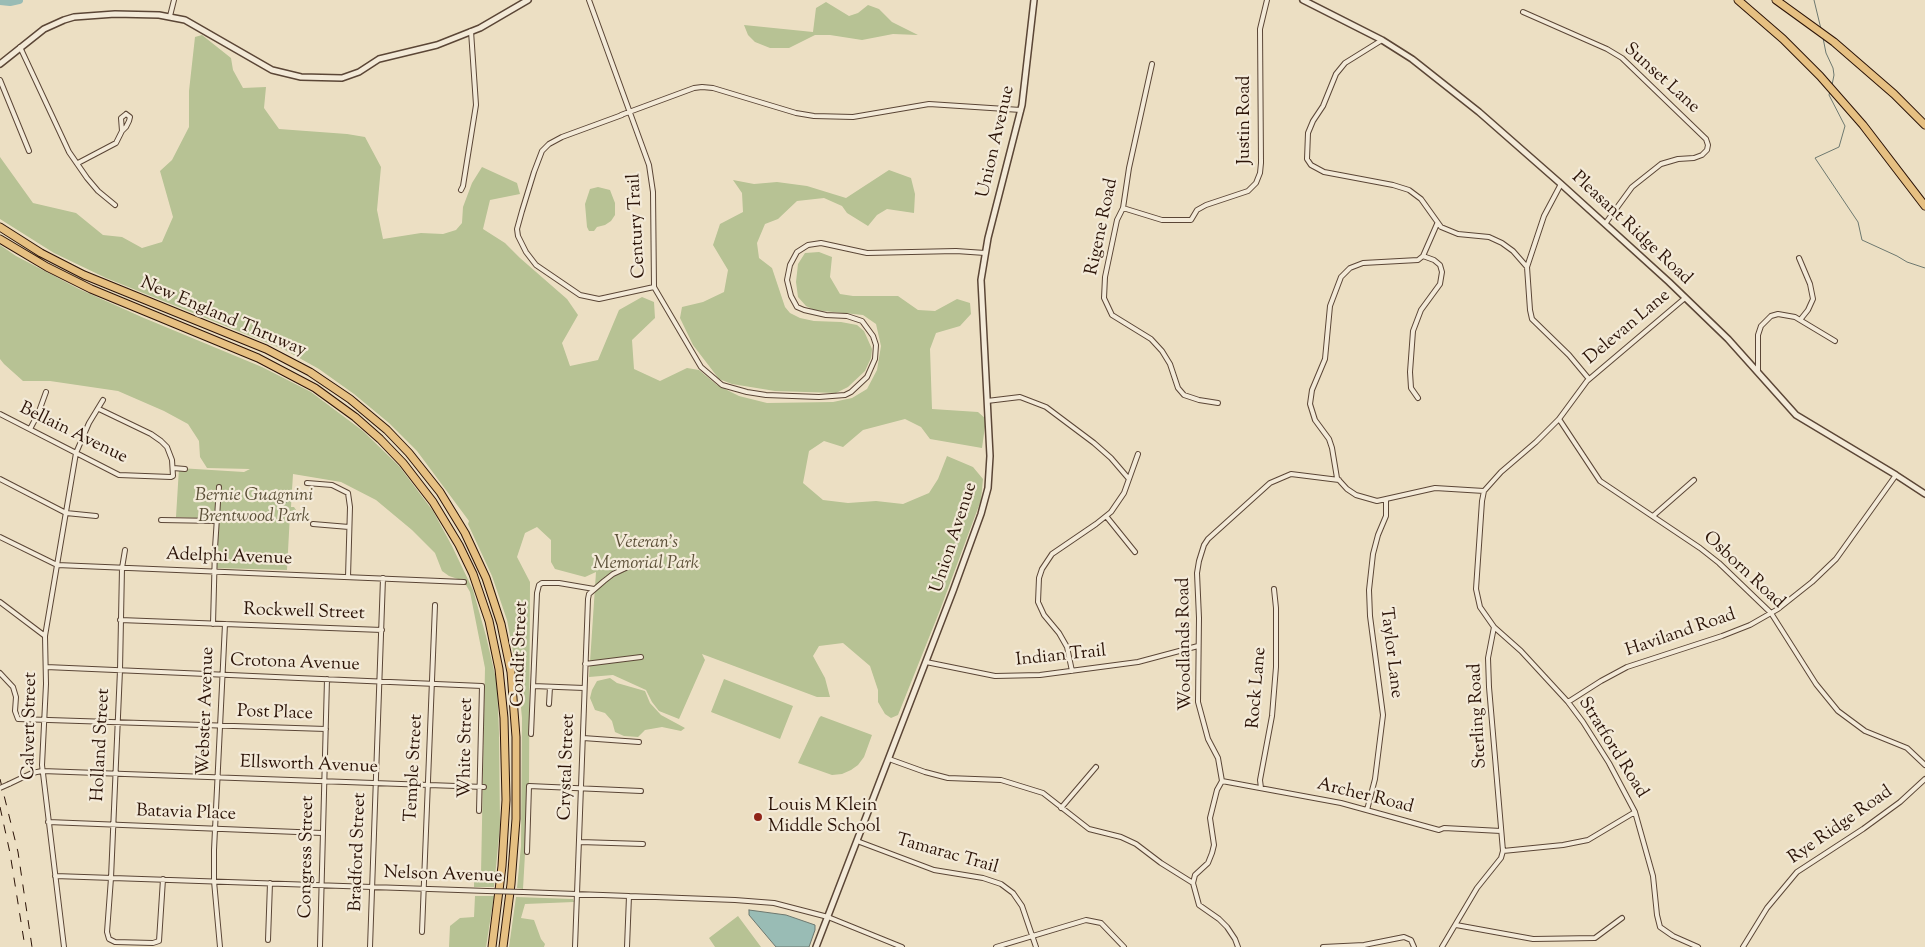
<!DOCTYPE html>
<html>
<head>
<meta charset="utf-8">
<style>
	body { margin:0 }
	canvas { display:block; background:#ecdfc3 }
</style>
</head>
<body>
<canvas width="1925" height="947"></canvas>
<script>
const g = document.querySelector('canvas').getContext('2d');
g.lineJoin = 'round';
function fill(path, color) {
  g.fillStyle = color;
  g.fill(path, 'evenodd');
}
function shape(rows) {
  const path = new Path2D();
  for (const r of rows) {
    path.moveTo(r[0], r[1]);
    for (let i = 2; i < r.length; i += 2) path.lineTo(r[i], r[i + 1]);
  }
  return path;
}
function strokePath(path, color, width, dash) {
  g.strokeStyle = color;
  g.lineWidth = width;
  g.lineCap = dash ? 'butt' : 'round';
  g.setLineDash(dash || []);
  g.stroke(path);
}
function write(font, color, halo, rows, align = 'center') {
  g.font = font + ' "Sorts Mill Goudy",serif';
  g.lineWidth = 4.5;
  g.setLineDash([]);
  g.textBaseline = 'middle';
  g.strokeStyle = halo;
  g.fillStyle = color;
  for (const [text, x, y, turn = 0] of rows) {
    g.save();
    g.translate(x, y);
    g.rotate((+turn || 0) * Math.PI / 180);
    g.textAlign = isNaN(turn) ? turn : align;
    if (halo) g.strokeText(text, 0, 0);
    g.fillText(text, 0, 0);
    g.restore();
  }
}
fill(shape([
	[826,2,849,16,858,13,868,5,879,9,892,22,918,35,893,34,862,40,830,35,815,35,789,48,770,48,755,42,748,35,744,25,813,32,816,8],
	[202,35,231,58,233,70,243,88,266,87,264,108,279,129,347,134,365,137,381,167,377,210,383,239,421,233,443,234,456,230,462,223,463,207,472,183,482,167,517,183,520,194,490,200,483,229,505,243,520,258,567,299,578,315,562,343,570,366,598,360,619,310,642,297,654,302,655,318,632,340,634,369,660,381,687,368,699,370,717,385,739,396,767,403,833,402,852,398,867,389,877,370,881,346,876,324,863,315,814,310,806,306,798,297,796,282,798,264,805,253,819,252,832,257,830,277,840,294,853,296,898,296,918,310,935,311,957,299,970,303,971,314,960,326,936,333,930,349,932,409,978,412,986,419,982,448,930,439,921,427,905,419,863,430,843,447,824,441,809,451,803,483,823,500,848,503,876,501,903,504,929,493,938,479,947,456,973,467,983,479,981,500,940,610,898,715,891,718,885,714,878,702,878,690,870,666,843,643,819,646,813,656,825,678,830,697,817,697,702,654,705,660,679,719,659,711,652,702,646,690,613,675,589,677,596,572,585,577,555,569,551,562,551,540,537,527,525,533,517,557,530,582,529,784,523,889,517,888,521,846,522,718,518,677,507,620,492,576,468,524,469,521,417,451,389,423,354,394,319,369,285,350,106,278,54,253,0,219,0,157,33,203,76,213,103,235,122,237,142,248,162,242,173,217,160,171,172,160,189,127,189,91,195,37],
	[889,170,911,178,915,194,914,213,887,209,877,215,868,226,847,213,842,206,824,198,797,201,778,219,765,224,757,243,759,258,772,268,785,307,790,313,800,318,814,321,841,322,857,325,864,331,872,349,871,358,865,371,848,387,836,393,775,391,732,384,719,379,693,345,680,318,682,307,703,302,724,292,728,270,713,245,720,224,743,212,742,193,733,180,754,184,777,182,807,186,846,198],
	[598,187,610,190,615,203,615,215,611,221,605,225,597,227,594,231,589,231,587,227,585,204,590,189],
	[0,245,16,256,79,289,144,318,262,367,311,392,363,431,399,466,433,511,452,546,473,590,486,636,497,683,499,734,500,825,494,887,474,887,474,876,481,874,485,668,470,592,466,585,463,585,461,580,449,576,442,571,435,553,412,530,376,500,341,482,293,474,291,507,294,507,296,510,294,514,290,514,287,570,216,568,219,519,176,517,179,468,244,472,250,469,207,468,200,457,199,441,188,424,164,411,118,391,50,381,23,381,4,364,0,359],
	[610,678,617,683,645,691,650,703,661,715,685,728,681,731,662,727,645,730,638,737,624,736,615,732,612,721,605,713,595,710,590,698,592,690,597,681],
	[724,679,793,706,780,739,711,712],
	[821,716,872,735,864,757,858,765,851,770,842,774,832,775,798,763,819,718],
	[475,896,494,896,486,947,449,947,450,926,460,918,474,917],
	[516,897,573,899,574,902,525,904,521,918,534,920,541,939,545,944,544,947,509,947],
	[738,916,761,947,715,947,709,938]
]), '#b7c294');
const water = shape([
	[271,492,287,492,287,502,271,501,271,492],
	[749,910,786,915,815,925,815,930,809,947,776,947,749,915,749,910]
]);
fill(water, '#99bcb5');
strokePath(water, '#6d786f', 1);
strokePath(shape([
	[1814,0,1821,29],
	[1823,38,1826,53,1833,68,1834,75,1832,85],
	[1830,91,1829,95,1845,126,1839,147,1815,158,1858,222,1862,240,1897,256,1907,262,1925,268]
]), '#6d786f', 1);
strokePath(shape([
	[0,1,10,2,19,0]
]), '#99bcb5', 8);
const minor = shape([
	[589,0,649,165,653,192,654,287,701,367,722,385,747,392,766,395,819,397,845,395,851,392,867,377,875,359,876,345,873,336,862,321,847,316,826,315,804,310,797,307,791,296,787,280,790,265,797,252,808,245,821,243,867,253,956,251,985,253],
	[1523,12,1607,49,1622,58,1706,139,1708,145,1707,150,1702,155,1694,158,1678,159,1661,164,1632,187,1605,224],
	[170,16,174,0],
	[1382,40,1345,63,1336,74,1323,106,1313,121,1308,133,1307,159,1311,165,1324,172,1393,185,1409,190,1421,199,1441,227,1458,234,1489,237,1502,243,1513,251,1527,267],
	[20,47,69,152,87,178,98,191,115,205],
	[1152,64,1129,168,1123,208,1117,220,1105,277,1104,298,1112,315,1151,339,1162,351,1170,364,1178,388,1184,395,1199,400,1218,403],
	[0,80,29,151],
	[126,114,130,117,129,121,126,127,122,131,121,118,126,114],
	[621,115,694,88,702,87,713,88,796,113,814,116,853,117,929,104,1021,110],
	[622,115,562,137,549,144,542,151,534,172,522,211,517,229,518,236,526,252,536,265,580,295,599,299,654,287],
	[78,163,116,143,122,131],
	[1561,184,1544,216,1527,267,1530,310,1532,319,1569,355,1589,379],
	[461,190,463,186,476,105,471,31],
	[1123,208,1162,220,1191,220,1197,210,1206,205,1248,191,1256,183,1260,173,1261,163,1260,29,1267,0],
	[1437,224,1423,256,1418,260,1363,263,1350,268,1341,277,1330,306,1325,359,1312,390,1310,404,1315,420,1329,439,1332,448,1337,478,1347,489,1356,495,1377,501,1435,488,1484,491],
	[1799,258,1810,284,1813,299,1808,310,1800,320],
	[1758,371,1758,335,1761,326,1771,316,1778,314,1795,317,1835,341],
	[1418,398,1411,388,1410,372,1413,331,1421,310,1440,284,1442,272,1440,265,1434,260,1423,256],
	[987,401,1020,397,1046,407,1094,443,1111,458,1129,479],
	[0,414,119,475,171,477,173,476,172,460,167,447,161,441,151,434,99,409],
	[1559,419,1600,481,1700,548,1719,563,1771,613,1816,684,1838,711,1865,731,1907,748,1925,765],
	[30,429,38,414,46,392],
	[173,468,185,469],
	[0,479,66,513,96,516],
	[307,483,332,485,348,493,350,507,348,577],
	[1106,516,1135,552],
	[1653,516,1694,480],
	[161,520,217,521],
	[313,524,349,527],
	[0,537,57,565,464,582],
	[125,550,122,568,120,670,111,878,107,932,109,939,115,942,153,943,159,941,163,879],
	[0,602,45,636],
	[120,620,382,630],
	[213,624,215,548,219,487],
	[1494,627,1521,651,1568,702,1583,722,1609,763,1635,812,1653,876,1657,915,1660,927,1673,936,1698,947],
	[926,662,995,676,1040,675,1138,662,1198,646],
	[585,664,641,657],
	[46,667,482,686,479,811],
	[1072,671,1067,647,1059,633,1044,615,1038,602,1039,578,1042,569,1052,554,1096,524,1111,512,1124,493,1138,454],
	[0,673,13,687,16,697,15,711,18,719,326,729],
	[533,686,584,688],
	[1568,702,1601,681,1627,667,1722,636,1750,625,1778,609,1812,582,1836,559,1896,475],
	[549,704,550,687],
	[531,734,537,593,539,585,542,583,559,583,594,589],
	[583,738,639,742],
	[889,759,925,772,948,778,1001,780,1043,793,1089,829,1121,837,1136,844,1161,863,1193,883],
	[1222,781,1341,803,1439,830,1444,828,1501,831],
	[9,784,32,773,42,771,484,787],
	[1261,788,1260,780,1272,716,1276,667,1276,608,1274,589],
	[1061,808,1096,767],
	[1367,810,1375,779,1383,715,1370,616,1369,590,1373,554,1378,535,1386,516,1386,500],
	[48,822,322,833],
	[857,841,934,870,983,878,1001,884,1013,893,1022,906,1036,947],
	[580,842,643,844],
	[1503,851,1563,845,1588,840,1635,812],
	[527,852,529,786,641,791],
	[55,876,487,891],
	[523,892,735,900,774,903,828,917,902,947],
	[1456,925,1533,939,1595,938,1622,918],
	[422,932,435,605],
	[268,940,270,883],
	[320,946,327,679],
	[64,947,42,765,46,684,45,636,76,453,89,423,103,400],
	[220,947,214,881,214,850,225,624],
	[370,947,383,578],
	[575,947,588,599,589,594,604,581,613,574,630,566],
	[627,947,629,896],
	[996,947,1086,920,1101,923,1124,947],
	[1238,947,1235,939,1227,927,1219,919,1199,905,1193,883,1195,875,1208,863,1212,853,1214,845,1210,818,1217,790,1222,781,1218,758,1208,739,1198,702,1199,618,1197,573,1199,561,1204,545,1208,539,1270,483,1291,474,1339,480],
	[1323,947,1364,945,1404,937,1411,940,1414,947],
	[1442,947,1477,888,1501,858,1503,851,1489,687,1488,658,1494,627,1480,607,1476,589,1482,501,1484,491,1501,472,1536,442,1559,419,1587,381,1685,298],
	[1743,947,1767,908,1797,872,1863,829,1900,802,1925,779]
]);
const tertiary = shape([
	[1303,0,1382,40,1412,59,1479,112,1561,184,1669,282,1728,339,1796,415,1896,475,1925,494],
	[0,64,44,29,64,20,74,17,115,14,159,15,185,20,272,70,301,77,342,78,359,72,379,59,437,45,480,28,528,0],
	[816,947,953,591,981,514,988,488,990,456,981,280,988,238,1022,105,1034,0]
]);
const motorway = shape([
	[1738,0,1783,39,1820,76,1863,125,1925,206],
	[1776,0,1834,42,1894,94,1925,125],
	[0,227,41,253,84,275,266,349,310,372,350,399,387,430,409,453,440,492,465,533,486,578,501,624,511,672,516,737,516,819,511,884,503,947],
	[0,239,47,267,91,289,258,358,315,388,355,417,380,439,403,463,433,502,459,545,473,574,489,621,499,669,504,718,506,800,502,866,492,947]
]);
strokePath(minor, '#5b4636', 6);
strokePath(tertiary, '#5b4636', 8);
strokePath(motorway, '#2b1307', 9);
strokePath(minor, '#f3ead8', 4);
strokePath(tertiary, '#f3ead8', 5);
strokePath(motorway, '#e6c082', 7);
strokePath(shape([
	[0,779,18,852,32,947],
	[0,807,10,853,25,947]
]), '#2b1307', 1, [9, 9]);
const minorBridge = shape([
	[0,788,9,784],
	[487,891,523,892]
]);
strokePath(minorBridge, '#5b4636', 6, []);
strokePath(minorBridge, '#f3ead8', 4);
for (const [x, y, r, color] of [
	[758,817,5,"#8f2418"]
]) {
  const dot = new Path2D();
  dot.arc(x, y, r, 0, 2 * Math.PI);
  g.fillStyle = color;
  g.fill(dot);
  strokePath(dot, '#f3ead8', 2);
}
write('18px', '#2b1307', '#f3ead8', [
	["Sunset Lane",1661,79,42],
	["Justin Road",1246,120,-90],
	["Union Avenue",997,142,-77],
	["Century Trail",638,226,-93],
	["Rigene Road",1103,227,-78],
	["Pleasant Ridge Road",1631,229,43],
	["New England Thruway",223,318,23],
	["Delevan Lane",1628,328,-40],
	["Bellain Avenue",73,434,26],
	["Union Avenue",955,538,-72],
	["Adelphi Avenue",229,558,2],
	["Osborn Road",1743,571,43],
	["Rockwell Street",304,613,2],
	["Haviland Road",1681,634,-19],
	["Woodlands Road",1186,644,-91],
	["Taylor Lane",1390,653,83],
	["Condit Street",521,654,-88],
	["Indian Trail",1061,657,-6],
	["Crotona Avenue",295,664,2],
	["Rock Lane",1258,688,-85],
	["Webster Avenue",207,711,-88],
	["Post Place",275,714,2],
	["Sterling Road",1479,716,-93],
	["Calvert Street",31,726,-89],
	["Holland Street",102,745,-87],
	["White Street",467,748,-89],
	["Stratford Road",1612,748,58],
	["Ellsworth Avenue",309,766,2],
	["Crystal Street",568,767,-88],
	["Temple Street",415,768,-87],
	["Archer Road",1365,797,14],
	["Batavia Place",186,814,2],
	["Rye Ridge Road",1841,826,-35],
	["Bradford Street",359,852,-88],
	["Tamarac Trail",947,855,16],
	["Congress Street",308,857,-89],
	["Nelson Avenue",443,876,2]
]);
write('italic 18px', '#5c5038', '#f3ead8', [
	["Bernie Guagnini",254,497],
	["Brentwood Park",254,518],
	["Veteran's",646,544],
	["Memorial Park",646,565]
]);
write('18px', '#2b1307', '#f3ead8', [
	["Louis M Klein",768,807],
	["Middle School",768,828]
], 'left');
</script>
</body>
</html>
